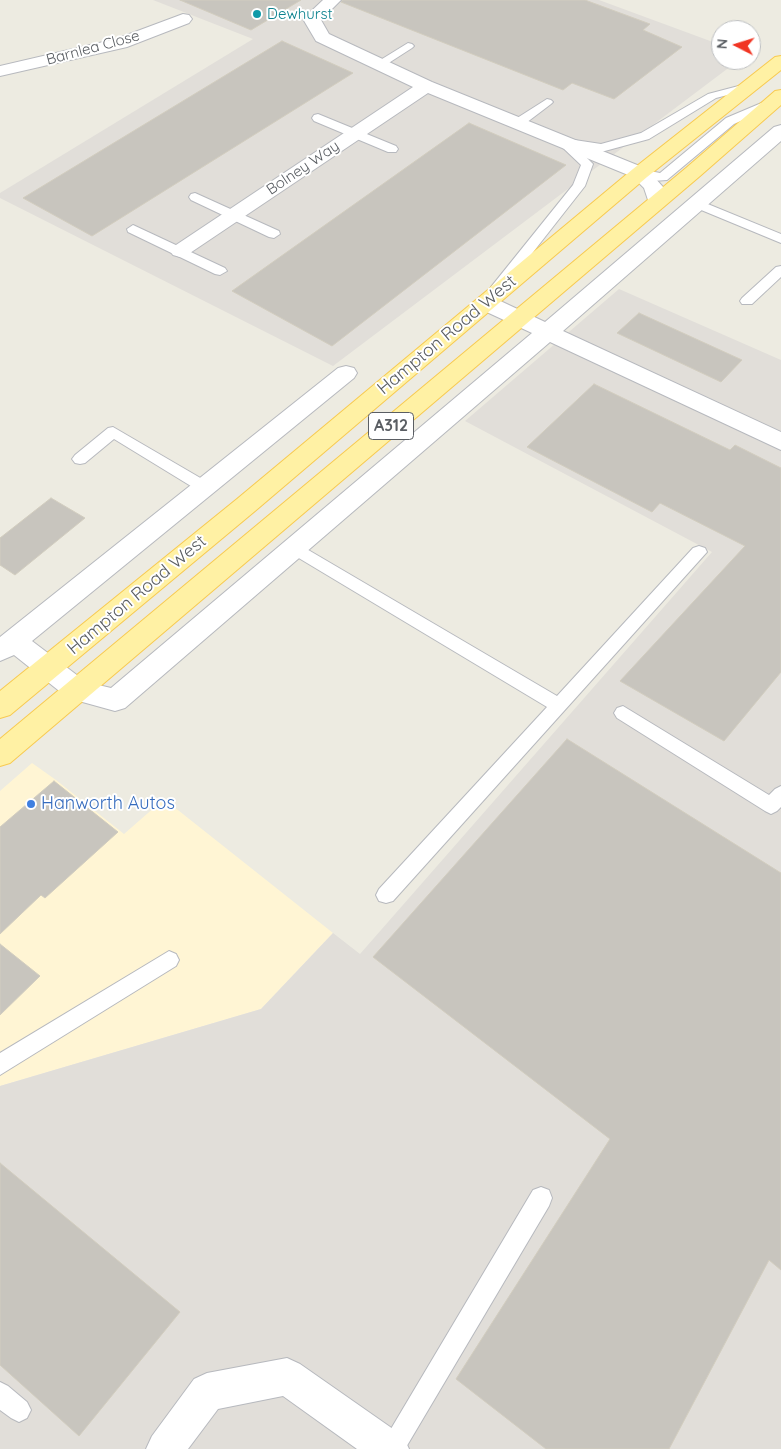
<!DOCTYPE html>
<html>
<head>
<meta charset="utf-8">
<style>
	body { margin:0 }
	#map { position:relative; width:781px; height:1449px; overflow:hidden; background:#edebe1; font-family:Quicksand,sans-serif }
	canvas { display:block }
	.north { position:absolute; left:711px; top:20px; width:50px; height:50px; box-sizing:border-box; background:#fff; border:1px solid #bdbfc1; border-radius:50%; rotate:275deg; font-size:14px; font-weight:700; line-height:20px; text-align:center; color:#5a5e63 }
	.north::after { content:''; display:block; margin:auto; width:18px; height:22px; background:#f13523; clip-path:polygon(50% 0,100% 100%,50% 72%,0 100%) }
</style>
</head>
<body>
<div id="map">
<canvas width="781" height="1449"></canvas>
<div class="north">N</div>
</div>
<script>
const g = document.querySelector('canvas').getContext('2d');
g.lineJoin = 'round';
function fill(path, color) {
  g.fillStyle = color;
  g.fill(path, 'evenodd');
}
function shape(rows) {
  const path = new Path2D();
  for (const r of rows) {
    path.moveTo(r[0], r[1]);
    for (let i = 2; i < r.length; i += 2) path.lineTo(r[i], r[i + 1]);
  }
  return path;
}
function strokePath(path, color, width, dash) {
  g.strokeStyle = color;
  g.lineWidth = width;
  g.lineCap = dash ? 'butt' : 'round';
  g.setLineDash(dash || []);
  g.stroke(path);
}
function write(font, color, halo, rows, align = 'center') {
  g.font = font + ' Quicksand,sans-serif';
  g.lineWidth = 4;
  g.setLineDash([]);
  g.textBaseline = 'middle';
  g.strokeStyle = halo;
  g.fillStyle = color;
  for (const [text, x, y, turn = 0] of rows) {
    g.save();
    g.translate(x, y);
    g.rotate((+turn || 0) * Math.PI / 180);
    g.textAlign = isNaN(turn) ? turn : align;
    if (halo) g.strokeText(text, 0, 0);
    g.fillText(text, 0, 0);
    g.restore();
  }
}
fill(shape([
	[32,763,56,780,124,834,164,799,333,933,261,1009,0,1086,0,791]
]), '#fff5d4');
fill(shape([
	[153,0,599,0,721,45,721,60,739,60,333,366,0,198,0,193,253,39],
	[619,289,781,360,781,1449,0,1449,0,1086,261,1009,333,933,360,954,712,552,465,421]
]), '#e1ded9');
const building = shape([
	[180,0,301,0,251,30,180,0],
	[343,0,585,0,650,24,643,30,682,47,614,99,572,83,563,90,341,2,343,0],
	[282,41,353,73,92,236,23,198,282,41],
	[469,123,566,165,332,346,232,291,469,123],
	[639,313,742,360,721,382,617,333,639,313],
	[594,384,730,450,735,445,781,468,781,672,724,741,620,681,745,546,660,503,652,512,527,447,594,384],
	[51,498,85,518,15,575,0,565,0,538,51,498],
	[567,739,781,873,781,1270,769,1260,669,1449,546,1449,456,1379,610,1139,373,957,567,739],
	[54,781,118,832,45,898,41,895,0,934,0,827,54,781],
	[0,944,40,976,0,1015,0,944],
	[0,1163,180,1312,79,1436,0,1365,0,1163]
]);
fill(building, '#c8c5be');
strokePath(building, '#d2cdbf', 1);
const lane = shape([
	[408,43,412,44,414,46,412,48,384,66,376,66,374,64,408,43],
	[750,83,756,86,754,88,716,98,649,139,601,152,577,148,593,164,585,186,501,293,491,293,489,290,491,287,573,185,581,165,561,146,559,143,561,140,568,139,601,144,641,133,708,94,750,83],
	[547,99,551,100,553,102,551,104,522,126,514,126,512,123,514,120,547,99],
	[771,99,777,103,775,105,734,124,667,180,653,181,636,176,634,173,640,169,660,173,726,118,771,99],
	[318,114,396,146,398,149,396,152,388,152,314,121,312,118,314,115,318,114],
	[195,193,279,231,280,234,274,238,269,237,191,200,189,197,191,194,195,193],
	[698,200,781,234,781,243,694,207,692,204,698,200],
	[133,225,225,268,227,271,220,275,215,274,128,232,127,229,133,225],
	[781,266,781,277,752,304,742,304,740,301,742,298,776,267,781,266],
	[113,427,209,483,212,487,209,491,204,492,199,491,114,439,85,463,80,464,75,463,72,459,75,455,108,428,113,427],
	[293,541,557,696,693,548,699,546,705,548,707,552,393,901,386,903,379,901,376,895,379,889,547,707,287,551,285,547,287,543,293,541],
	[623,706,769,795,775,789,781,786,781,807,777,811,771,814,765,811,617,718,614,713,617,708,623,706],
	[169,951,176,954,179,960,176,966,0,1075,0,1053,169,951],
	[541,1187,549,1190,552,1198,549,1206,405,1449,379,1449,533,1190,541,1187],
	[0,1382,8,1386,27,1402,31,1410,27,1418,19,1422,11,1418,0,1410,0,1382]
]);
const street = shape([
	[323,0,341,0,321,20,329,34,432,82,647,169,663,187,667,202,664,206,657,208,650,206,644,188,633,177,428,93,187,255,180,257,173,255,170,251,173,247,413,87,316,41,303,19,323,0],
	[183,14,189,15,192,19,189,23,127,47,0,76,0,66,116,39,183,14],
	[781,125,781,141,563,331,781,432,781,450,550,342,125,708,115,711,68,698,14,655,0,661,0,637,338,368,346,366,354,368,357,373,354,378,32,641,86,682,111,688,532,333,478,308,475,303,478,298,486,296,494,298,545,322,774,127,781,125],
	[287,1358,300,1364,403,1436,409,1449,357,1449,283,1396,218,1409,188,1449,146,1449,152,1436,194,1379,207,1373,287,1358]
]);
const primary = shape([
	[781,56,781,70,647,177,255,511,10,715,0,718,0,691,237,499,633,169,775,57,781,56],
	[781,90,781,105,700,176,10,763,0,766,0,739,686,168,775,91,781,90]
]);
strokePath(lane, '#b7b9be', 2);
strokePath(street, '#b7b9be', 2);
strokePath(primary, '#f8ca50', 2);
fill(lane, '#fff');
fill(street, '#fff');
fill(primary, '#fff1a4');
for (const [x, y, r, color] of [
	[257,14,5,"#0f9aa8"],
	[31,804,5,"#3f7fe0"]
]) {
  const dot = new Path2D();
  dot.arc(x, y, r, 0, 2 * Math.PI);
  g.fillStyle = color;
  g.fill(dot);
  strokePath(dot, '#fff', 2);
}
write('15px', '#0d838f', '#fff', [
	["Dewhurst",267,14]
], 'left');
write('15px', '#5a5e63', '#fff', [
	["Barnlea Close",93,48,-15],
	["Bolney Way",303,168,-34]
]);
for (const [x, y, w] of [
	[391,426,45]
]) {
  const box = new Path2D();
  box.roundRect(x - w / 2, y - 13.5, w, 27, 4);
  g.fillStyle = '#fff';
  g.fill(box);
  strokePath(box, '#5a5e63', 1);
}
write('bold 16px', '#5a5e63', null, [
	["A312",391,426]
]);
write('18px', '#5a5e63', '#fff', [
	["Hampton Road West",447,335,-40],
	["Hampton Road West",137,595,-40]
]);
write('18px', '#366cbe', '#fff', [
	["Hanworth Autos",41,804]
], 'left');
</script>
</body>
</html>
